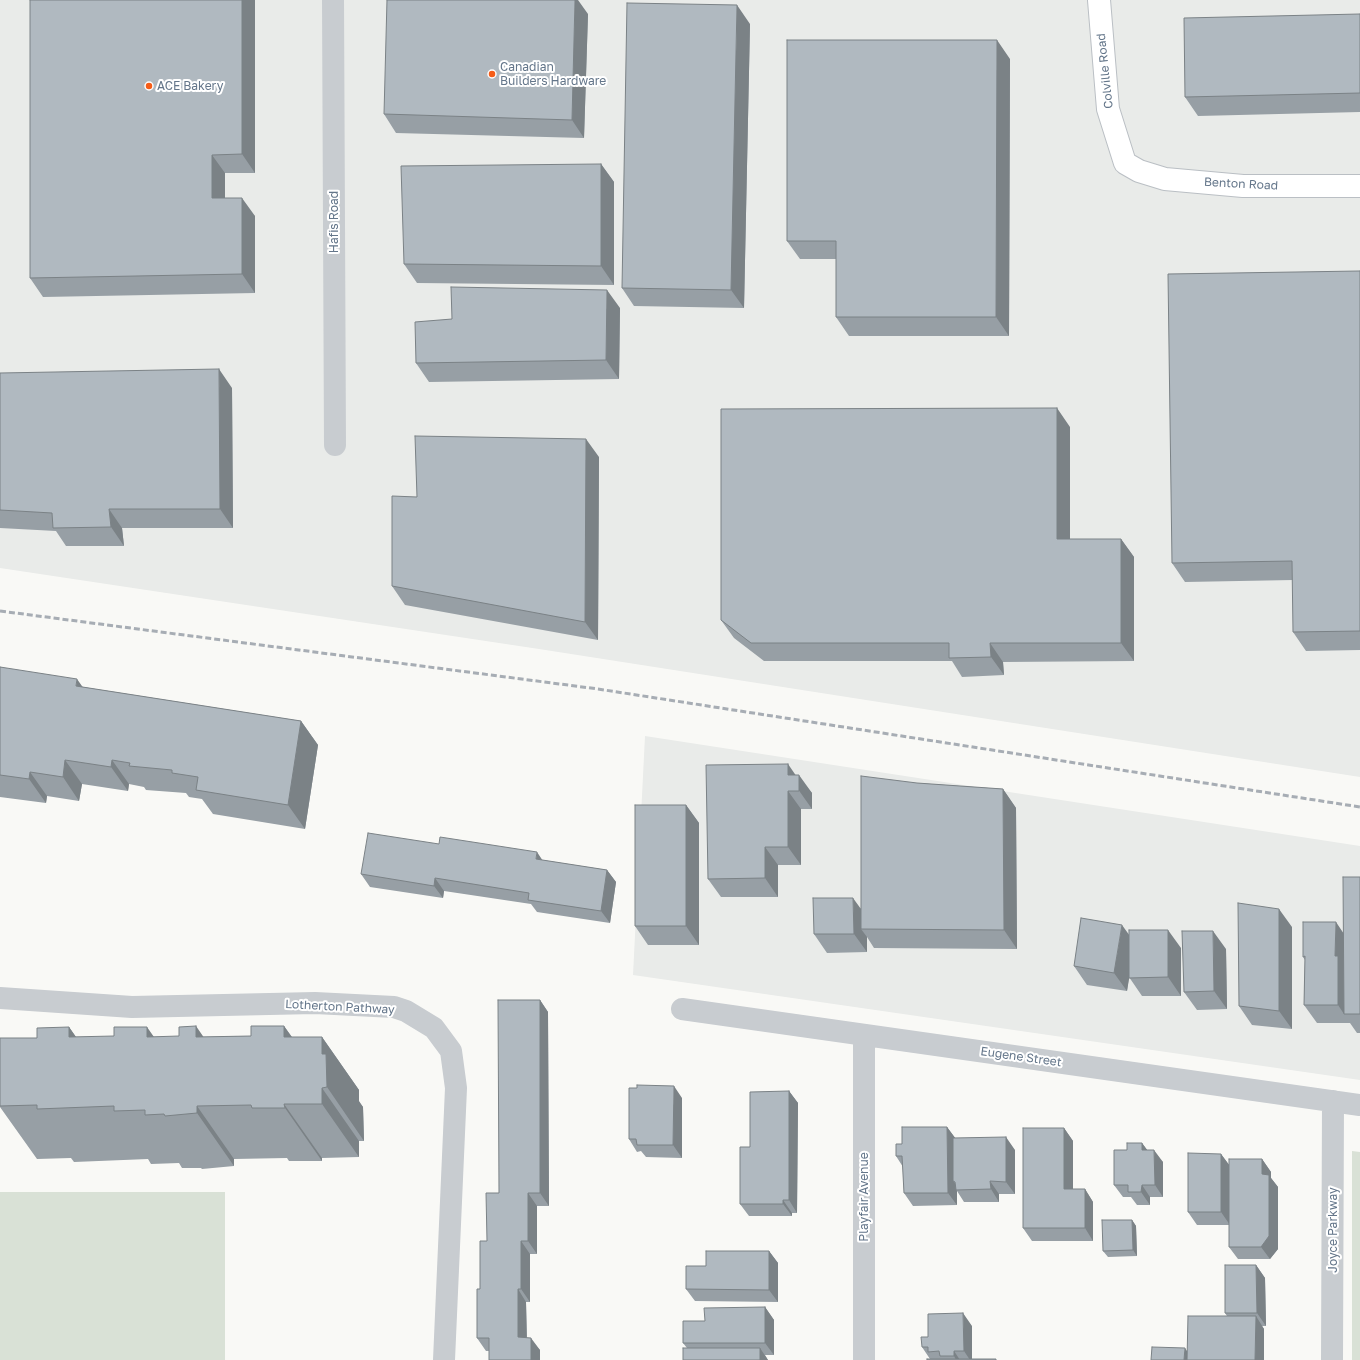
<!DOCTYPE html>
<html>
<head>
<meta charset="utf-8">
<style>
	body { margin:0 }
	canvas { display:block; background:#f9f9f6 }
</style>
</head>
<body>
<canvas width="1360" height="1360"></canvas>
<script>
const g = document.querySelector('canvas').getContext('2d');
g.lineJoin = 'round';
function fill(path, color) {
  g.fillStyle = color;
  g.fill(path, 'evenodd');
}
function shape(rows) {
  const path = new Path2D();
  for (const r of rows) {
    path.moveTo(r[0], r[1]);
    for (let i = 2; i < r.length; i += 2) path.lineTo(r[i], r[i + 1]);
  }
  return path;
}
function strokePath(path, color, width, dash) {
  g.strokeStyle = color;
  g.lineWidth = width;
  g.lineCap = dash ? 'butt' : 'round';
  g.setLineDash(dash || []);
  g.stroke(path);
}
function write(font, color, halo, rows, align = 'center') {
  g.font = font + ' "Golos Text",sans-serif';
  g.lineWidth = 4;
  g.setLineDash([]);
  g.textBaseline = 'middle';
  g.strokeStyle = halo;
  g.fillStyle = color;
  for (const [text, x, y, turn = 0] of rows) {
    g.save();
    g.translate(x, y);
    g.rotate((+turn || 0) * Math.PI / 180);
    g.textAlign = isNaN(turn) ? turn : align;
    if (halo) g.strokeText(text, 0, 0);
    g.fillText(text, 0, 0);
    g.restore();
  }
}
fill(shape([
	[0,0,1360,0,1360,777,539,649,0,568],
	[645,736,1360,846,1360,1080,633,975]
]), '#e9ebe9');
fill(shape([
	[1352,1151,1360,1152,1360,1360,1352,1360],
	[0,1192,225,1192,225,1360,0,1360]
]), '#d9e1d6');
const secondary = shape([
	[1099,0,1108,109,1125,163,1139,171,1165,179,1243,186,1360,186]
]);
strokePath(secondary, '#babfc4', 24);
strokePath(shape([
	[333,0,335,445],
	[0,998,132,1007,315,1003,394,1007,406,1011,434,1028,451,1051,456,1088,444,1360],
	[682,1009,1360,1105],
	[864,1360,864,1035],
	[1332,1360,1333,1101]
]), '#c8ccd0', 22);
strokePath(secondary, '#fff', 22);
strokePath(shape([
	[0,611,598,689,1360,807]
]), '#a7adb4', 3, [6, 3]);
fill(shape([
	[30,0,255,0,255,173,225,173,225,198,255,216,255,293,43,297,30,278],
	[588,14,584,138,396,133,384,114],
	[1360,14,1360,112,1198,116,1185,97],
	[750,24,744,308,634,306,622,288],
	[1010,59,1009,336,849,336,836,317,836,259,800,259,787,241],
	[601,164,614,182,614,285,417,283,404,264],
	[1360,271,1360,650,1306,651,1293,632,1293,580,1185,582,1172,563],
	[620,308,619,379,429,382,416,363,452,319],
	[0,373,232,388,233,528,122,528,124,546,66,546,56,531,0,528],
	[1070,427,1070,539,1121,539,1134,557,1134,661,1003,662,1004,675,962,677,952,661,764,661,734,638,721,620],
	[599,457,598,640,405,605,392,586,417,497],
	[0,667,83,687,301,721,318,745,305,829,213,814,202,799,189,797,186,793,146,790,144,787,129,784,128,791,82,784,79,801,47,796,46,803,0,797],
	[796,775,812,793,812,809,801,809,801,865,778,865,778,897,721,897,708,879],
	[917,783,1003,789,1016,808,1017,949,874,948,867,937,867,952,827,953,814,934,861,908],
	[686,805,699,823,699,945,648,945,635,926],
	[542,860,607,870,616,882,610,923,537,912,531,904,444,891,443,898,370,887,361,874],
	[1360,877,1360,1033,1357,1033,1350,1023,1317,1023,1304,1005,1305,960,1303,957,1344,933],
	[1292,927,1292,1029,1252,1025,1239,1006],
	[1181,948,1181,996,1142,996,1129,977,1127,991,1087,985,1074,966],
	[1226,949,1227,1009,1197,1010,1184,992],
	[540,1000,548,1012,549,1206,537,1206,537,1254,530,1254,530,1302,526,1302,527,1338,540,1350,486,1351,477,1338,487,1241,499,1193],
	[284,1026,292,1037,322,1037,359,1090,359,1102,363,1107,364,1141,359,1141,359,1157,322,1158,322,1161,289,1161,287,1158,234,1159,234,1166,202,1169,201,1168,182,1168,179,1163,151,1164,148,1159,74,1162,71,1158,37,1159,0,1107,0,1038,37,1038,69,1027,76,1037,203,1037,251,1036],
	[789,1091,798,1103,797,1213,792,1213,792,1216,749,1216,740,1204,750,1147],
	[682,1098,682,1158,646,1157,641,1151,637,1152,629,1139],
	[947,1127,955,1138,1015,1150,1015,1194,999,1194,999,1202,964,1202,957,1191,957,1205,913,1206,904,1193,903,1167,896,1156,902,1144],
	[1064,1128,1073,1141,1073,1189,1085,1189,1093,1202,1093,1241,1032,1241,1023,1228],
	[1142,1143,1147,1150,1163,1162,1163,1197,1150,1197,1150,1205,1137,1205,1131,1197,1123,1197,1114,1185,1127,1150],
	[1221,1154,1229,1165,1262,1159,1271,1172,1271,1178,1278,1187,1278,1249,1270,1259,1238,1259,1229,1247,1229,1225,1197,1225,1188,1212],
	[1132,1220,1136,1226,1137,1256,1108,1257,1103,1251],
	[769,1251,778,1263,778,1302,695,1301,686,1289,706,1266],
	[1256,1265,1265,1278,1266,1326,1262,1326,1264,1329,1264,1360,1151,1360,1187,1351,1227,1316,1225,1313],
	[765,1307,774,1320,774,1355,765,1355,768,1360,687,1348,683,1343,705,1321],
	[972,1326,972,1359,930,1359,922,1347,928,1337]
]), '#979fa5');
fill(shape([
	[242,0,255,0,255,173,242,154],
	[575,0,578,0,588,14,584,138,572,120],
	[737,5,750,24,744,308,731,290],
	[997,40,1010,59,1009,336,996,317],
	[212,155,225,173,225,216,212,198],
	[601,164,614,182,614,285,601,266],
	[242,198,255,216,255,293,242,274],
	[607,290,620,308,619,379,606,360],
	[219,369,232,388,233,528,220,509],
	[1057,408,1070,427,1070,558,1057,539],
	[586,439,599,457,598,640,585,622],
	[109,509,122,528,124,546,111,527],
	[1121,539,1134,557,1134,661,1121,643],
	[990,643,1003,662,1004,675,991,657],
	[77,679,94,703,76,686],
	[301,721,318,745,305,829,288,805],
	[65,760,82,784,79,801,63,777],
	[112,760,129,784,128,791,111,767],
	[788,764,799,780,799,775,812,793,812,809,788,775],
	[30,772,47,796,46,803,29,779],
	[1003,789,1016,808,1017,949,1004,930],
	[788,791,801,809,801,865,788,847],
	[686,805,699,823,699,945,686,926],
	[765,847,778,865,778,897,765,878],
	[537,852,545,864,536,859],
	[607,870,616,882,610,923,601,911],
	[435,878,444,891,443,898,434,886],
	[853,898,866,916,861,929,867,937,867,952,854,934],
	[1279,909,1292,927,1292,1029,1279,1011],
	[1336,922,1348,940,1344,1014,1338,1005,1335,956],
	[1122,925,1135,943,1127,991,1114,973],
	[1168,930,1181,948,1181,996,1168,977],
	[1213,931,1226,949,1227,1009,1214,991],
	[540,1000,548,1012,549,1206,540,1193],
	[196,1026,233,1080,196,1037],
	[284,1026,321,1079,284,1037],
	[69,1027,106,1080,69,1037],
	[147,1027,184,1080,147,1037],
	[322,1037,359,1090,359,1101,363,1107,364,1141,327,1087,322,1054],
	[674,1086,682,1098,682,1158,673,1145],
	[322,1088,359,1141,359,1157,322,1104],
	[789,1091,798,1103,797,1213,789,1200],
	[284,1104,322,1158,322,1161,285,1108],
	[197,1106,234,1159,234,1166,197,1113],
	[947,1127,956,1139,955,1182,953,1181,957,1186,956,1190,957,1191,957,1205,948,1193],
	[1064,1128,1073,1141,1073,1202,1064,1189],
	[1006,1137,1015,1150,1015,1194,1006,1182],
	[1142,1143,1151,1155,1142,1150],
	[1154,1150,1163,1162,1163,1197,1155,1185],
	[1221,1154,1230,1166,1230,1225,1221,1212],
	[1262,1159,1271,1172,1271,1178,1278,1187,1278,1249,1270,1259,1261,1247],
	[990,1181,999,1194,999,1202,991,1189],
	[1142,1185,1150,1197,1150,1205,1141,1192],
	[1085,1189,1093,1202,1093,1241,1085,1228],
	[528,1193,537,1206,537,1254,528,1241],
	[783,1200,792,1213,792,1216,783,1204],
	[1132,1220,1136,1226,1137,1256,1133,1250],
	[521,1241,530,1254,530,1302,521,1289],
	[769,1251,778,1263,778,1302,769,1290],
	[1256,1265,1265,1278,1266,1326,1257,1313],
	[518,1289,526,1302,527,1350,518,1337],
	[765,1307,774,1320,774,1355,765,1343],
	[963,1313,972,1326,972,1360,970,1360,964,1351],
	[1256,1316,1264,1329,1264,1360,1255,1360],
	[531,1338,540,1350,540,1360,531,1360],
	[760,1348,768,1360,760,1360],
	[1185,1348,1193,1360,1184,1360],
	[954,1351,960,1360,956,1360,954,1356]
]), '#7b8286');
const building = shape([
	[30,0,242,0,242,154,212,155,212,198,242,198,242,274,30,278,30,0],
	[387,0,575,0,572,120,384,114,387,0],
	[627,3,737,5,731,290,622,288,627,3],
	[1360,14,1360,93,1185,97,1184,18,1360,14],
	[787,40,997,40,996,317,836,317,836,241,787,241,787,40],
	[601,164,601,266,404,264,401,166,601,164],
	[1360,271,1360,631,1293,632,1292,561,1172,563,1168,274,1360,271],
	[451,287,607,290,606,360,416,363,415,322,452,319,451,287],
	[219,369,220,509,109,509,111,527,53,528,52,513,0,510,0,373,219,369],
	[1057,408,1057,539,1121,539,1121,643,990,643,991,657,949,658,949,643,751,643,721,620,721,409,1057,408],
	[415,436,586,439,585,622,392,586,392,496,417,497,415,436],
	[0,667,77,679,76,686,301,721,288,805,196,790,198,777,172,773,172,770,129,766,130,763,112,760,111,767,65,760,63,777,30,772,29,779,0,775,0,667],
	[788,764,788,775,799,775,799,791,788,791,788,847,765,847,765,878,708,879,706,765,788,764],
	[861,776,917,783,1003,789,1004,930,861,929,861,776],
	[635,805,686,805,686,926,635,926,635,805],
	[368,833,439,844,440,837,537,852,536,859,607,870,601,911,528,900,529,893,435,878,434,886,361,874,368,833],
	[1343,877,1360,877,1360,1014,1344,1014,1343,877],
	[813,898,853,898,854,934,814,934,813,898],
	[1238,903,1279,909,1279,1011,1239,1006,1238,903],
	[1081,918,1122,925,1114,973,1074,966,1081,918],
	[1303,922,1336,922,1335,956,1338,956,1338,1005,1304,1005,1305,956,1303,957,1303,922],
	[1129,930,1168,930,1168,977,1129,978,1129,930],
	[1182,931,1213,931,1214,991,1184,992,1182,931],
	[498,1000,540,1000,540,1193,528,1193,528,1241,521,1241,521,1289,518,1289,518,1337,531,1338,531,1360,489,1360,489,1338,477,1338,477,1289,480,1289,480,1241,487,1241,486,1193,499,1193,498,1000],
	[196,1026,196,1037,251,1036,251,1026,284,1026,284,1037,322,1037,322,1054,326,1054,327,1087,322,1088,322,1104,284,1104,285,1108,252,1108,251,1105,197,1106,197,1113,165,1116,164,1114,145,1115,145,1110,114,1111,114,1106,37,1109,37,1105,0,1106,0,1038,37,1038,37,1028,69,1027,69,1037,114,1036,114,1027,147,1027,147,1037,179,1036,179,1027,196,1026],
	[637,1085,674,1086,673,1145,637,1145,636,1139,629,1139,629,1088,637,1088,637,1085],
	[789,1091,789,1200,783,1200,783,1204,740,1204,740,1147,750,1147,750,1092,789,1091],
	[902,1127,947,1127,948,1193,904,1193,902,1156,896,1156,896,1144,902,1144,902,1127],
	[1023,1128,1064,1128,1064,1189,1085,1189,1085,1228,1023,1228,1023,1128],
	[1006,1137,1006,1182,990,1181,991,1189,956,1190,955,1182,953,1181,953,1138,1006,1137],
	[1127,1143,1142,1143,1142,1150,1154,1150,1155,1185,1142,1185,1141,1192,1128,1192,1128,1185,1114,1185,1114,1150,1127,1150,1127,1143],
	[1188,1153,1221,1154,1221,1212,1188,1212,1188,1153],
	[1229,1159,1262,1159,1262,1174,1269,1175,1269,1236,1261,1247,1229,1247,1229,1159],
	[1102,1220,1132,1220,1133,1250,1103,1251,1102,1220],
	[706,1251,769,1251,769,1290,686,1289,686,1266,706,1266,706,1251],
	[1225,1265,1256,1265,1257,1313,1225,1313,1225,1265],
	[765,1307,765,1343,683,1343,683,1321,705,1321,704,1308,765,1307],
	[963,1313,964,1351,954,1351,954,1356,940,1356,939,1351,928,1352,928,1347,922,1347,921,1337,928,1337,928,1314,963,1313],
	[1188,1316,1256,1316,1255,1360,1187,1360,1188,1316],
	[1152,1347,1185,1348,1184,1360,1151,1360,1152,1347],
	[683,1348,760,1348,760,1360,683,1360,683,1348],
	[927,1359,996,1359,996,1360,927,1360,927,1359]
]);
fill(building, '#b0b9c0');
strokePath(building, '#7b8286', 1);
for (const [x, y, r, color] of [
	[492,74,4,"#f65d18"],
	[149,86,4,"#f65d18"]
]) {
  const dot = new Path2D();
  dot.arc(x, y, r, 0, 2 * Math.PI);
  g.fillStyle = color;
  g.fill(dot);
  strokePath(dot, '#fff', 1.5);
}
write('12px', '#64768a', '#fff', [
	["Canadian",500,67],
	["Builders Hardware",500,81],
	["ACE Bakery",157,86]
], 'left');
write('12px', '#64768a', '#fff', [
	["Colville Road",1105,71,-96],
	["Benton Road",1241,184,3],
	["Hafis Road",334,222,-90],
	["Lotherton Pathway",340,1007,3],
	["Eugene Street",1021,1057,8],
	["Playfair Avenue",864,1197,-90],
	["Joyce Parkway",1333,1230,-90]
]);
</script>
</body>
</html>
